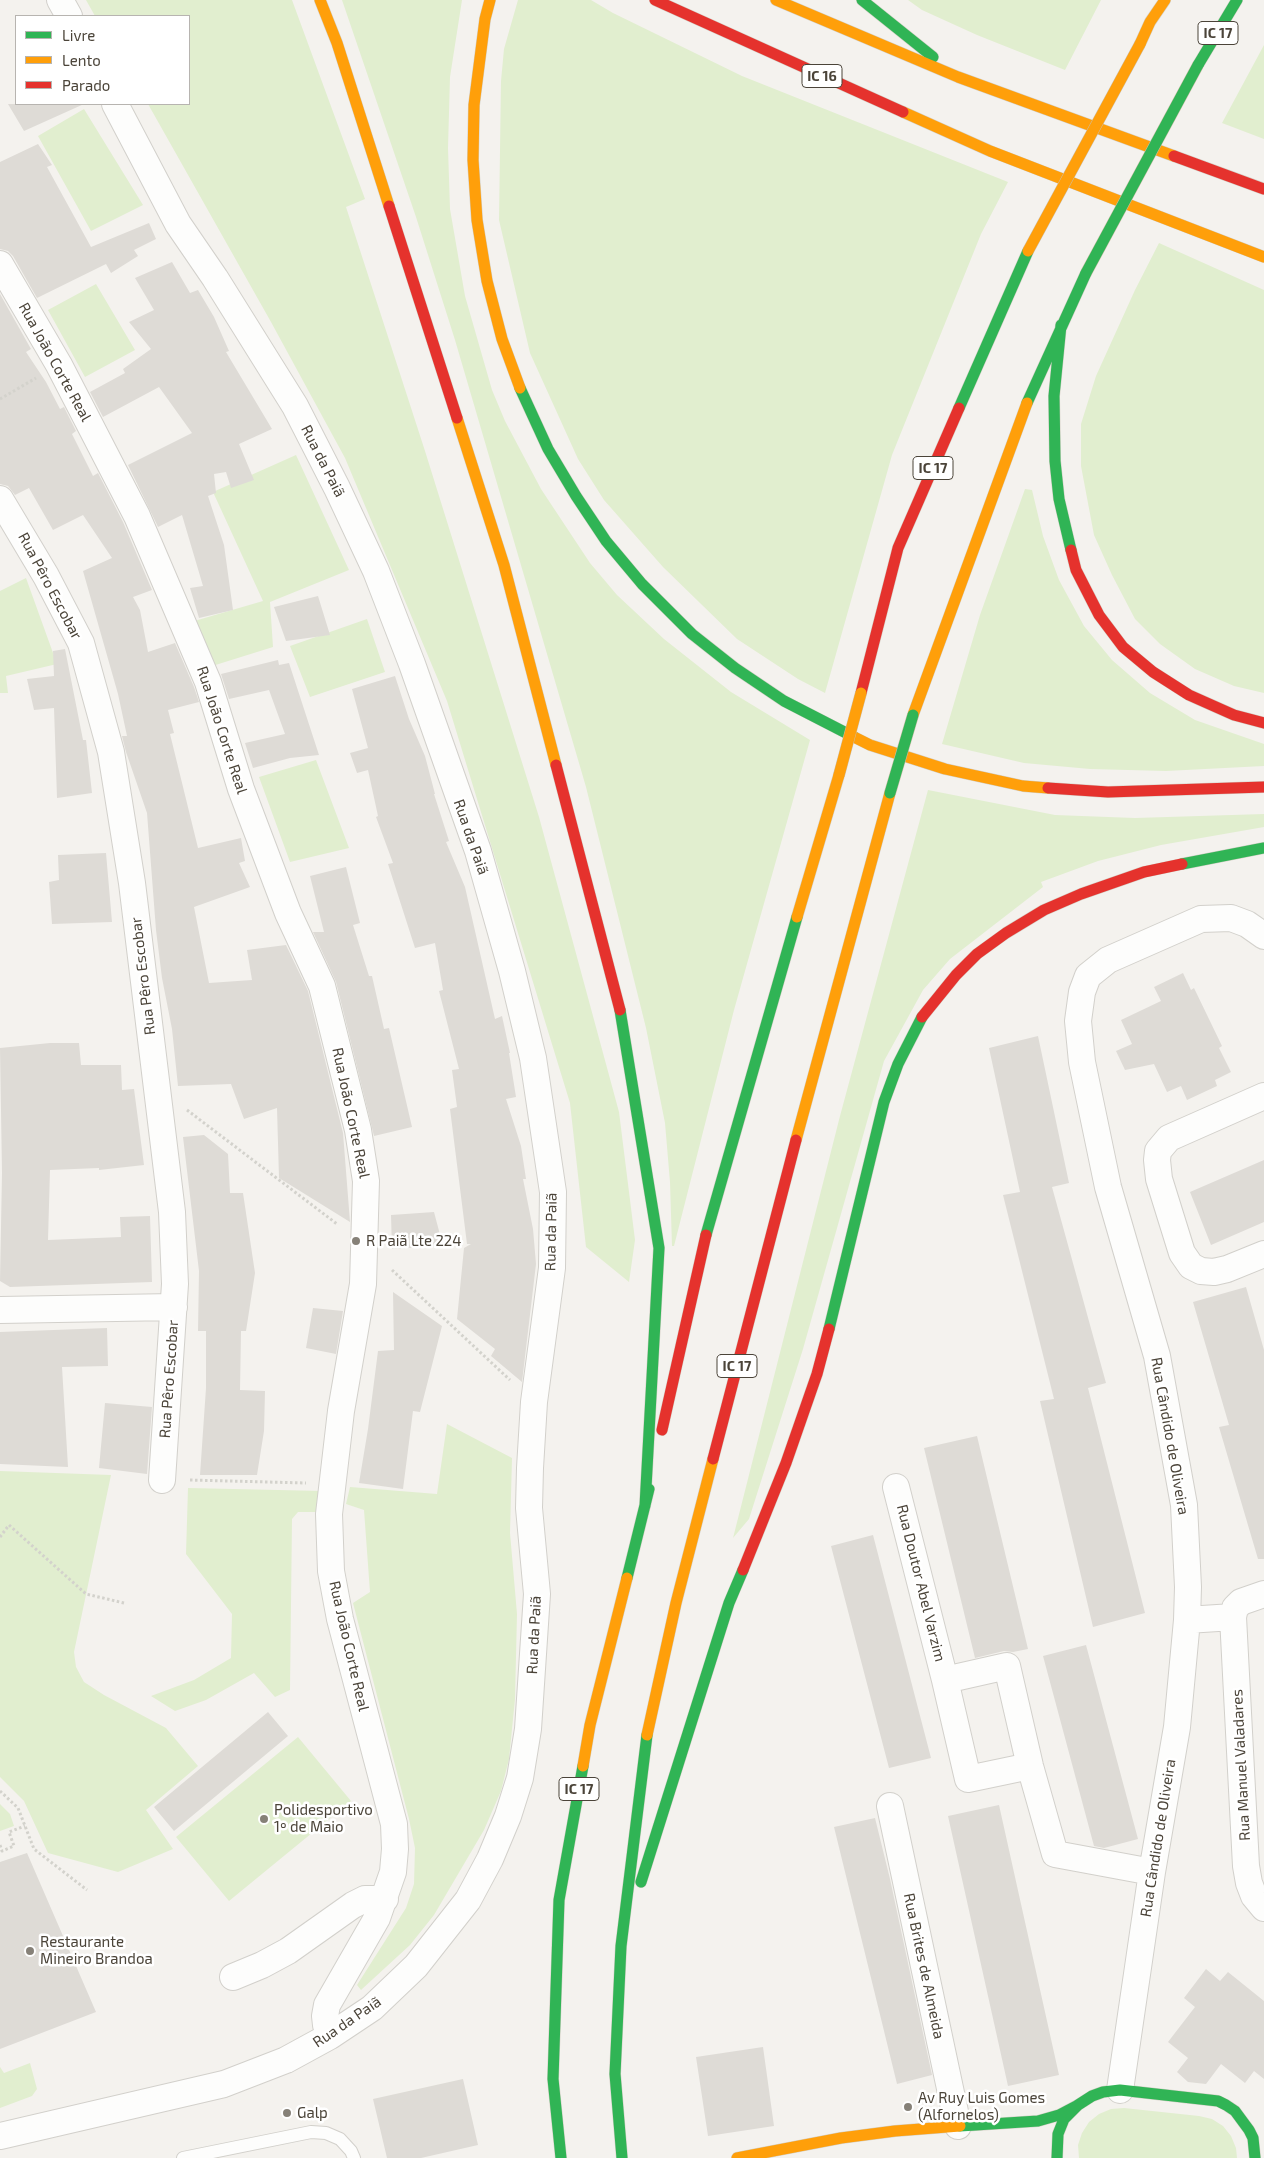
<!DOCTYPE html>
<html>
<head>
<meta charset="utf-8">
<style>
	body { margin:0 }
	#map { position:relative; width:1264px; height:2158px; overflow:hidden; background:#f4f2ee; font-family:"Exo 2",sans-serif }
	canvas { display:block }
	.legend { position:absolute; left:15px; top:15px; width:175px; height:90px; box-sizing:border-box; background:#fff; border:1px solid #b7b4b0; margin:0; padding:6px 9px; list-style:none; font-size:15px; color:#4b4439 }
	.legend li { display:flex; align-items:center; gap:10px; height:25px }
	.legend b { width:25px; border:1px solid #b7b4b0 }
</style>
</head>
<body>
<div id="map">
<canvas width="1264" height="2158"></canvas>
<ul class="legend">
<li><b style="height:6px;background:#30b455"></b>Livre</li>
<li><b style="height:6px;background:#ff9f0a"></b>Lento</li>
<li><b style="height:6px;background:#e5322d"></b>Parado</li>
</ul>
</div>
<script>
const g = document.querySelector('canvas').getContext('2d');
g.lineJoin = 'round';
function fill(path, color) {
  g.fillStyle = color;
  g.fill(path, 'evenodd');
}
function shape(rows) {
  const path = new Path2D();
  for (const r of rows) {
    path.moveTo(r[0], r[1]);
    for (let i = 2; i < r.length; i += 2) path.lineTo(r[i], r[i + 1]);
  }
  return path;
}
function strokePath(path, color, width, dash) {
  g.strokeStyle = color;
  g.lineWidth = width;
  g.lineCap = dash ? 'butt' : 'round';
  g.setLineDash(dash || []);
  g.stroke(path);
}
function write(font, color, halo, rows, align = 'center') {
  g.font = font + ' "Exo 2",sans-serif';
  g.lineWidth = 5;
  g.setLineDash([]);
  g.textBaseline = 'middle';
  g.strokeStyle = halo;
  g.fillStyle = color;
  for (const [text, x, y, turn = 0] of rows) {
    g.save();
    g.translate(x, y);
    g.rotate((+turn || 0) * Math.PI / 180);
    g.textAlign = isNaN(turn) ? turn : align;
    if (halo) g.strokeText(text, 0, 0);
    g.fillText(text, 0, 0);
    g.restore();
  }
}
fill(shape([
	[86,0,292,0,365,199,346,207,425,451,539,817,619,1112,635,1240,629,1282,586,1247,570,1103,447,701,345,458,271,322,148,104,189,104,189,16,95,16],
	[342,0,462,0,450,77,448,148,450,209,465,296,492,390,505,421,541,489,590,563,617,595,664,639,731,692,810,740,734,1010,674,1246,672,1246,670,1182,665,1123,646,1028,586,787,455,340,416,217],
	[518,0,591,0,613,13,742,76,1008,182,981,234,892,455,825,693,798,679,737,639,663,567,604,500,578,459,530,353,499,220,501,81,504,49],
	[908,0,1101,0,1065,70,977,35,922,10],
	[1264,45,1264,139,1222,123],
	[84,109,143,205,91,231,38,136],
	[1159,243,1264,290,1264,693,1234,686,1195,669,1160,644,1135,619,1112,575,1094,535,1081,466,1081,424,1096,376,1135,290],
	[96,284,135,350,85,377,48,310],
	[296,455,349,570,270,602,273,647,209,667,191,622,263,601,213,492],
	[1025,489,1032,490,1043,536,1059,580,1084,626,1112,660,1150,693,1195,720,1264,744,1264,766,1166,771,1090,769,1024,763,942,744,980,615],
	[26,578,57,664,6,676,8,693,0,693,0,591],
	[367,619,385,672,310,697,290,646],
	[316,760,349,848,290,862,259,777],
	[928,790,1055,815,1135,818,1264,814,1264,827,1161,845,1098,861,1041,882,1043,887,950,959,923,990,884,1061,803,1349,749,1519,733,1538,840,1116],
	[447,1424,512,1458,510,1533,517,1614,515,1699,509,1759,501,1791,484,1830,434,1915,410,1945,361,1990,357,1985,406,1908,414,1884,415,1848,409,1819,353,1603,370,1592,364,1510,346,1504,350,1487,437,1494],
	[0,1471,111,1475,74,1652,76,1667,84,1682,104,1695,166,1728,198,1766,146,1810,173,1849,118,1872,48,1853,24,1801,0,1777],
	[188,1488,323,1491,322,1512,298,1512,292,1519,290,1690,275,1697,254,1673,206,1700,175,1711,151,1696,194,1680,231,1658,232,1614,186,1554],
	[298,1737,351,1801,229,1901,176,1837],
	[0,1804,10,1814,14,1826,0,1831],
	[30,2063,37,2089,32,2096,0,2108,0,2067,4,2073],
	[1124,2108,1199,2116,1212,2119,1223,2126,1231,2136,1236,2148,1237,2158,1079,2158,1078,2145,1082,2133,1089,2122,1099,2114,1111,2109]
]), '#e1eecf');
fill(shape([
	[8,104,84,104,24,131],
	[38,144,52,165,47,167,91,247,149,223,156,239,134,250,138,256,111,273,106,264,37,298,13,256,8,251,0,249,0,162],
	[172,262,190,293,198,290,214,317,229,351,226,352,272,429,239,444,254,480,231,488,226,472,214,474,216,493,208,496,224,545,233,610,199,618,190,588,203,586,182,515,158,527,128,465,192,433,159,387,103,417,90,392,125,373,123,369,151,349,129,322,154,310,135,278],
	[0,294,31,349,26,352,46,382,60,409,64,407,76,431,72,434,93,476,98,473,123,522,152,590,133,597,140,610,148,652,175,643,194,687,199,702,168,710,174,733,170,734,198,848,241,838,245,861,239,863,250,887,194,907,209,983,252,980,247,950,286,945,308,991,343,1133,350,1222,279,1178,277,1108,244,1119,231,1084,178,1086,172,1029,162,978,156,930,147,813,126,752,122,736,127,736,118,694,83,571,112,558,83,515,53,530,29,488,15,495,8,486,0,484],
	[318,596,330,635,286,641,274,607],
	[65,649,83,740,86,740,92,793,57,798,54,708,34,710,27,679,54,676,53,651],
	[278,660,279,665,289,663,319,755,290,758,253,768,245,743,285,734,269,690,229,699,221,674],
	[395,676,409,719,425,756,435,794,434,794,449,841,446,842,465,887,495,1019,502,1016,510,1053,509,1053,516,1097,506,1099,521,1146,526,1179,523,1179,533,1229,536,1264,522,1382,491,1356,495,1349,457,1319,464,1248,471,1244,467,1244,450,1109,457,1107,452,1070,459,1069,439,991,443,990,435,943,415,948,388,864,393,863,376,817,378,816,368,770,357,773,350,753,368,748,352,689],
	[106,853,112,922,52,924,49,882,59,880,58,855],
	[346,867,360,923,353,925,369,976,372,976,384,1029,389,1028,412,1127,374,1136,336,982,313,932,324,932,310,876],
	[1183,973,1191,990,1194,988,1222,1046,1219,1048,1231,1072,1215,1080,1217,1086,1187,1100,1181,1086,1167,1092,1154,1064,1125,1070,1116,1051,1132,1044,1121,1020,1161,1001,1154,987],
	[1038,1036,1069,1183,1052,1187,1106,1383,1088,1388,1145,1613,1093,1627,1040,1401,1054,1399,1003,1195,1020,1192,989,1048],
	[50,1043,79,1043,81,1065,121,1065,122,1090,134,1089,144,1165,99,1170,99,1168,50,1170,48,1240,121,1237,120,1217,150,1216,152,1282,10,1287,0,1281,2,1173,0,1048],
	[204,1135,228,1154,230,1193,243,1193,255,1273,246,1331,241,1331,240,1390,265,1391,264,1431,257,1475,200,1475,206,1388,206,1331,198,1331,199,1271,183,1137],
	[1264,1160,1264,1222,1211,1245,1190,1192],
	[434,1212,443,1246,392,1249,391,1215],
	[1246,1287,1264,1350,1264,1559,1258,1559,1219,1427,1229,1425,1193,1302],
	[393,1292,442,1326,420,1412,413,1411,403,1489,359,1483,368,1429,378,1351,394,1350],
	[313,1308,343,1311,336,1354,306,1348],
	[107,1328,108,1366,62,1367,68,1467,0,1464,0,1332],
	[105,1403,152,1407,147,1474,99,1468],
	[977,1436,1028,1649,1013,1652,1004,1651,975,1658,924,1448],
	[873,1535,931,1758,889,1768,831,1546],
	[1086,1645,1138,1839,1104,1848,1094,1846,1043,1656],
	[268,1712,288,1736,174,1831,154,1807],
	[999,1805,1059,2075,1008,2086,948,1816],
	[875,1818,890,1879,932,2075,897,2084,834,1827],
	[27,1853,96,2012,0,2049,0,1862],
	[1206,1969,1220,1981,1228,1972,1264,2001,1264,2079,1254,2071,1245,2083,1221,2064,1206,2084,1188,2082,1177,2072,1188,2058,1168,2042,1195,2007,1184,1998],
	[763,2047,774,2126,708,2136,696,2057],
	[463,2079,478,2145,421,2158,387,2158,373,2099]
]), '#dedbd6');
const lane = shape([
	[183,2158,311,2132,326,2133,340,2139,351,2151,354,2158]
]);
const street = shape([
	[60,0,69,16],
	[0,264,59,365,137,516,208,682,241,789,288,913,322,986,358,1130,366,1181,363,1284,341,1411,329,1514,331,1571,340,1619,394,1824,395,1849,393,1872,377,1918,327,2005,325,2016,326,2025,330,2036],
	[0,499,46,576,81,643,111,752,132,883,172,1212,175,1284,162,1480],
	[1264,1096,1169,1138,1158,1151,1157,1160,1159,1179,1182,1253,1191,1266,1201,1271,1214,1272,1227,1269,1264,1254],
	[0,1310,174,1307],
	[896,1487,945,1680,968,1779,1030,1766],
	[1264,1594,1241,1602,1235,1608,1233,1617,1246,1866,1249,1883,1254,1896,1264,1908],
	[1187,1620,1233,1617],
	[945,1680,1007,1666,1030,1766,1055,1854,1152,1872],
	[890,1806,958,2126],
	[233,1977,262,1965,288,1951,353,1905,365,1899,385,1899],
	[1120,2090,1152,1872,1177,1727,1187,1620,1188,1587,1184,1505,1157,1356,1108,1187,1082,1062,1078,1021,1082,992,1088,976,1108,960,1201,919,1231,918,1247,924,1264,936],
	[0,2136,224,2084,286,2060,330,2036,372,2008,416,1966,468,1900,490,1859,508,1816,520,1778,528,1729,537,1594,529,1508,530,1468,534,1402,552,1268,553,1192,533,1058,512,971,478,851,412,664,376,571,337,488,295,406,215,278,178,224,115,104]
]);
const fast = shape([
	[862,0,933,57],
	[1198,65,1237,0],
	[1061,325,1054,396,1055,461,1059,499,1071,550],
	[520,388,548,449,576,496,606,541,642,584,692,634,735,668,784,701,854,737],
	[1027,403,1086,273],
	[959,408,1028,251],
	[1182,864,1264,848],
	[620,1010,659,1248,645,1506],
	[706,1235,797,917],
	[829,1329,884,1102,898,1064,922,1017],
	[627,1578,649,1489],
	[641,1882,729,1603,743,1570],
	[960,2126,1038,2121,1059,2115,1078,2105],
	[561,2158,553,2079,559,1900,583,1766],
	[622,2158,615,2074,621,1946,647,1735],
	[1057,2158,1058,2134,1064,2119,1078,2105,1092,2096,1103,2092,1120,2090,1218,2101,1226,2105,1235,2111,1249,2130,1253,2138,1255,2158]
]);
const slow = shape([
	[320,0,337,43,389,206],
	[490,0,485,19,474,105,473,160,477,220,487,281,502,339,520,388],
	[776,0,958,77,1174,156],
	[1140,44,1150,22,1165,0],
	[903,112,990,151,1264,257],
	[457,418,504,565,556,765],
	[913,715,1027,403],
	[854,737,870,745,945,769,1023,786,1048,788],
	[797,917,839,775],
	[796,1140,890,793],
	[647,1735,676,1603,713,1459],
	[583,1766,590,1725,627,1578],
	[737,2158,841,2138,895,2131,960,2126]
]);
const jam = shape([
	[655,0,903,112],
	[1174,156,1264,189],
	[389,206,457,418],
	[1071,550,1076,570,1099,615,1123,647,1153,672,1189,695,1234,715,1264,723],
	[861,693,898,548,959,408],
	[556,765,620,1010],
	[1048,788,1108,792,1264,787],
	[922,1017,956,975,977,954,1006,933,1044,910,1081,894,1144,872,1182,864],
	[662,1430,706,1235],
	[713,1459,796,1140],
	[743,1570,786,1463,817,1374,829,1329]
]);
strokePath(lane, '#d2d0cb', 14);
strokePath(street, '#d2d0cb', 28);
strokePath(fast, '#d3cfc5', 12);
strokePath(slow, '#d3cfc5', 12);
strokePath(jam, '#d3cfc5', 12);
strokePath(shape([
	[0,399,36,378],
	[187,1110,337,1224],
	[392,1270,510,1380],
	[190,1480,306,1483],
	[0,1537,9,1525,86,1594,124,1603],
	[0,1791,18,1808,34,1849,87,1890],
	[0,1845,2,1851,14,1846,9,1832,25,1826]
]), '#d3d2cc', 3, [2.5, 2.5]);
strokePath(lane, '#fdfdfc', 12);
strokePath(street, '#fdfdfc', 26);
strokePath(fast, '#30b455', 11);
strokePath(slow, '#ff9f0a', 11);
strokePath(jam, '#e5322d', 11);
const fastBridge = shape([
	[1086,273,1198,65],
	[890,793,913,715]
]);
const slowBridge = shape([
	[1028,251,1140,44],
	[839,775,861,693]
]);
strokePath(fastBridge, '#ccbfa9', 12, []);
strokePath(slowBridge, '#ccbfa9', 12, []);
strokePath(fastBridge, '#30b455', 11);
strokePath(slowBridge, '#ff9f0a', 11);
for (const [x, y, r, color] of [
	[356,1241,5,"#868178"],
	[264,1819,5,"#868178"],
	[30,1951,5,"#868178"],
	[908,2107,5,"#868178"],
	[287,2113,5,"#868178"]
]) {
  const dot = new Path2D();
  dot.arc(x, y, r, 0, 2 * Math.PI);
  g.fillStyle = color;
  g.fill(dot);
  strokePath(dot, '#fff', 2);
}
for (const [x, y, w] of [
	[1218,33,40],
	[822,76,40],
	[933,468,40],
	[737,1366,40],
	[579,1789,40]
]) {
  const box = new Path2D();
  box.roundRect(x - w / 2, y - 11.5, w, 23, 4);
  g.fillStyle = '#fff';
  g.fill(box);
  strokePath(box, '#4b4439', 1);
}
write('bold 14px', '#4b4439', null, [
	["IC 17",1218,33],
	["IC 16",822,76],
	["IC 17",933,468],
	["IC 17",737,1366],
	["IC 17",579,1789]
]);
write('15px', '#4b4439', '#fff', [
	["Rua João Corte Real",55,362,61],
	["Rua da Paiã",323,461,63],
	["Rua Pêro Escobar",50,586,62],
	["Rua João Corte Real",222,730,72],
	["Rua da Paiã",471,837,71],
	["Rua Pêro Escobar",143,976,-97],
	["Rua João Corte Real",351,1113,78],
	["Rua da Paiã",551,1232,-89],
	["Rua Pêro Escobar",169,1379,-86],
	["Rua Cândido de Oliveira",1170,1436,80],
	["Rua Doutor Abel Varzim",921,1583,76],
	["Rua da Paiã",534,1635,-87],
	["Rua João Corte Real",349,1646,77],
	["Rua Manuel Valadares",1241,1765,-93],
	["Rua Cândido de Oliveira",1158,1838,-81],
	["Rua Brites de Almeida",924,1966,78],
	["Rua da Paiã",347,2022,-34]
]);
write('15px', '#4b4439', '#fff', [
	["R Paiã Lte 224",366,1241],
	["Polidesportivo",274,1810],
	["1º de Maio",274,1827],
	["Restaurante",40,1942],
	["Mineiro Brandoa",40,1959],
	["Av Ruy Luis Gomes",918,2098],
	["(Alfornelos)",918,2115],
	["Galp",297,2113]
], 'left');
</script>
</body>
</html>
